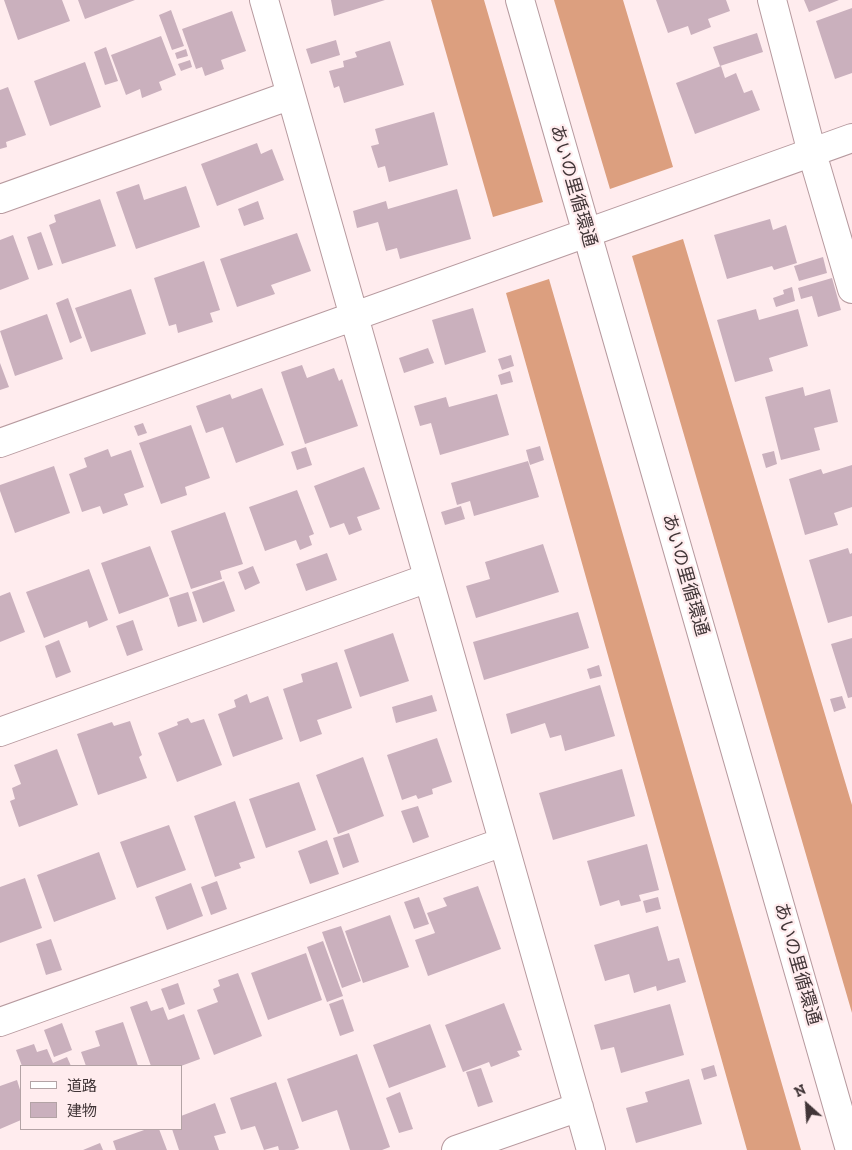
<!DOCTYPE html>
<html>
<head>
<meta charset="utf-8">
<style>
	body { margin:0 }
	#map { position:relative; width:852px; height:1150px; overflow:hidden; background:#ffecee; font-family:"Zilla Slab","Noto Sans JP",serif }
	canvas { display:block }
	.legend { position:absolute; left:20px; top:1065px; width:162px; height:65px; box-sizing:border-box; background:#ffecee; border:1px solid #b3a3a5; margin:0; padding:6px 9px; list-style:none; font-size:15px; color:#413537 }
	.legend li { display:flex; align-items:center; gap:10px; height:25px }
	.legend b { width:25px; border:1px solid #b3a3a5 }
	.north { position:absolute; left:782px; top:1080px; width:50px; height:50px; -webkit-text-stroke:4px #ffecee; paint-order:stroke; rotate:334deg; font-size:14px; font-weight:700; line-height:20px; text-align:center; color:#413537 }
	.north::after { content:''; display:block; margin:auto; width:18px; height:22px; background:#413537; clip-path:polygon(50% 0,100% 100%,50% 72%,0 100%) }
</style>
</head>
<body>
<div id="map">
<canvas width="852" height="1150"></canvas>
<ul class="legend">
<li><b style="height:6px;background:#fff"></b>道路</li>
<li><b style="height:14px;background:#cab0bd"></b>建物</li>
</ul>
<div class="north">N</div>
</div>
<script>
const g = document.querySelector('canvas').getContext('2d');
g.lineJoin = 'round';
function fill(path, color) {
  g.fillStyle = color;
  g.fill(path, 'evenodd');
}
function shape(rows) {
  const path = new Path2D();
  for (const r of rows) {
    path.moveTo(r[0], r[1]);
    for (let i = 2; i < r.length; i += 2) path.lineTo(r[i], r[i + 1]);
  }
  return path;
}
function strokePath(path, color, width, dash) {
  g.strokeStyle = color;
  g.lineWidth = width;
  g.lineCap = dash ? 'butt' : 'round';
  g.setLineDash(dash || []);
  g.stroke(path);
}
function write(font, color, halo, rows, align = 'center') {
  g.font = font + ' "Zilla Slab","Noto Sans JP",serif';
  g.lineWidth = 4.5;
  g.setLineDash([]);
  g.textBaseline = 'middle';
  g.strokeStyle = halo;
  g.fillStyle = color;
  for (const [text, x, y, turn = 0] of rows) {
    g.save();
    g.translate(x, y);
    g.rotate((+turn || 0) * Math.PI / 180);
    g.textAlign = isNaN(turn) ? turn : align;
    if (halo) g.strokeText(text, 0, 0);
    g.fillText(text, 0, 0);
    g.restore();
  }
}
fill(shape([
	[431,0,484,0,543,202,493,217],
	[554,0,623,0,673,167,610,189],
	[683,239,852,805,852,1013,632,256],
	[549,279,801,1150,747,1150,506,293]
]), '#dc9f7f');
fill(shape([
	[4,0,62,0,70,21,18,40],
	[78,0,135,0,85,19],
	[331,0,385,0,334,16],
	[656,0,726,0,730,11,708,19,711,27,691,35,688,26,668,33],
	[804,0,839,0,809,12],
	[852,8,852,73,835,79,816,21],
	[171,10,184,46,172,50,159,15],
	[232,11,246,51,221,60,224,69,205,76,202,67,196,69,182,29],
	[757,33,763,52,720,66,713,47],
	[161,36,176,75,159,82,162,90,142,98,140,89,126,95,111,55],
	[336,40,340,55,311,64,306,49],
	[390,41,404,85,344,103,339,86,334,88,329,71,344,67,343,61,357,57,355,52],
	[106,47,118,81,105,85,94,52],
	[186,49,188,56,177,59,175,53],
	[190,60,192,67,181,71,178,64],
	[85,62,101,107,50,126,34,81],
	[721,66,725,78,736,73,744,93,752,90,760,110,695,134,676,83],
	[8,87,26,135,6,142,7,147,0,149,0,90],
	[434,112,448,165,389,182,385,166,378,168,371,146,379,144,375,129],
	[257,143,261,154,272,149,284,180,217,206,201,164],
	[139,184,144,200,186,186,200,227,136,249,116,192],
	[457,189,471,239,400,259,397,248,386,251,378,222,357,228,353,211,386,201,388,209],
	[100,199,116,246,62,264,49,225,56,222,54,215],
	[258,201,264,219,244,226,238,209],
	[770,219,773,230,786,225,797,263,774,270,772,266,727,279,714,235],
	[41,232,53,265,38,270,27,237],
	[297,233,311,271,271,285,275,294,237,307,220,259],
	[13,235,29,279,0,290,0,240],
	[823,257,827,273,799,281,794,266],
	[204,261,220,310,210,313,213,322,178,333,176,324,169,326,154,278],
	[832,278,841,310,818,317,812,296,801,299,798,288],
	[792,287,795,301,776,307,773,298,784,294,783,290],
	[131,289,146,334,91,352,75,308],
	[68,298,82,338,70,343,56,303],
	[473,308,486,352,445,365,432,320],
	[756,309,759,320,798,309,808,346,769,358,773,371,735,382,717,320],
	[47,314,63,359,15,376,0,331],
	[428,348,434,363,404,373,399,358],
	[511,355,514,366,502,370,498,359],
	[0,363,9,387,0,390],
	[302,365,307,378,334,368,339,381,342,379,358,426,305,444,281,372],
	[510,371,513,382,501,385,498,375],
	[803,387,805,396,830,389,838,422,814,428,820,450,781,460,765,397],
	[262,388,284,445,236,463,223,427,206,433,196,406,230,394,232,399],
	[497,394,509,435,440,455,431,423,420,426,414,406,446,397,449,407],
	[143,423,147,433,138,436,134,426],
	[191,425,210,478,185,487,187,495,161,504,139,443],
	[540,446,544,460,530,465,526,450],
	[306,447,312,465,297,470,291,452],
	[108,449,111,457,131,450,144,487,124,494,128,505,103,514,100,506,82,512,69,474,87,467,84,458],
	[774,451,777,464,766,468,762,454],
	[528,461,539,497,474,516,470,501,457,505,451,483],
	[852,465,852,507,834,513,838,525,805,535,789,479,821,469,823,474],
	[54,466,70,513,15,533,0,491,0,485],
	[364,467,380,509,357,517,362,530,349,535,344,523,330,528,314,486],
	[297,490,314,534,309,536,312,545,300,550,296,540,265,551,249,507],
	[461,506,465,519,445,525,441,512],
	[225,512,243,564,220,571,222,579,191,589,171,531],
	[543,544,559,592,476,618,466,586,490,579,485,562],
	[150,546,169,596,119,614,101,563],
	[848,548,850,554,852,553,852,616,828,623,809,560],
	[327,553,337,580,306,591,296,564],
	[253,566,260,583,245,590,238,572],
	[89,569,108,620,89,628,87,621,44,638,26,592],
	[224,581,235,611,203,623,192,592],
	[10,592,25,632,0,642,0,596],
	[188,592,197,621,178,627,169,598],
	[578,612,589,648,484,680,473,642],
	[133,620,143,650,127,656,116,626],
	[393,633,409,681,360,697,344,650],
	[852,638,852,697,848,698,831,644],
	[59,640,71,672,56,678,45,646],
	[337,662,352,708,317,720,322,734,300,742,283,689,303,682,301,674],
	[599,665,602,676,590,679,587,669],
	[600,685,615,736,565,751,561,735,550,738,545,723,511,734,506,714],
	[247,694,250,703,268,696,283,739,233,757,218,714,236,707,234,700],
	[432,695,437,711,396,723,392,707],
	[842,696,846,708,834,712,830,699],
	[188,718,191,723,204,719,222,765,177,782,158,733,178,725,177,722],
	[130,721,142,755,139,757,147,778,98,795,77,734,112,722,114,726],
	[437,738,452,782,432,789,433,794,418,799,416,795,402,800,387,755],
	[57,749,78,805,19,827,10,801,15,799,12,788,21,784,14,765],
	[363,757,384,816,338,834,316,775],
	[622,769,635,816,553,840,539,793],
	[299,782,316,830,266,848,249,799],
	[235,801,255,858,239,863,241,868,215,877,194,816],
	[418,806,429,837,413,843,401,811],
	[169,825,186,870,137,888,120,842],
	[349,833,359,862,343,868,333,838],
	[327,840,339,874,310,884,298,851],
	[647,844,659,890,639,895,641,901,621,906,619,900,600,906,587,861],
	[99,852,116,899,54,922,37,875],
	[25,878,42,928,0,943,0,887],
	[217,881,227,909,211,915,201,887],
	[191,883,203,916,167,930,155,897],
	[478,886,501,949,428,976,415,940,435,933,427,913,447,906,443,898],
	[419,897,429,924,414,929,404,902],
	[658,897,661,909,646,913,643,901],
	[390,915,409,967,363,983,345,931],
	[341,926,361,981,342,988,322,932],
	[658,926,668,961,679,958,686,982,657,991,656,986,634,993,629,974,605,981,594,945],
	[51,939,62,970,46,975,36,944],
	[323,941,343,996,327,1002,307,947],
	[306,953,322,1000,268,1020,251,973],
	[238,973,262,1036,214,1055,197,1010,218,1002,213,989,220,986,218,980],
	[178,983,185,1004,169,1010,161,989],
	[343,999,354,1031,340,1036,329,1004],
	[147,1001,151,1011,163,1007,168,1020,184,1014,200,1059,181,1066,151,1066,130,1007],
	[504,1003,522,1050,517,1051,520,1056,491,1067,489,1062,463,1072,445,1025],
	[670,1004,684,1055,621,1073,614,1047,601,1050,594,1025],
	[123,1022,138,1066,86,1066,81,1052,100,1046,95,1031],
	[62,1023,72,1050,54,1057,44,1030],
	[430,1024,446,1067,389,1088,373,1045],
	[34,1044,37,1052,47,1049,53,1063,67,1057,71,1066,22,1066,16,1050],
	[357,1054,390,1147,382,1150,350,1150,337,1110,302,1122,287,1079],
	[714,1065,717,1076,704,1080,701,1069],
	[481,1068,493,1102,478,1107,466,1072],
	[689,1079,702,1124,636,1143,626,1108,648,1102,645,1092],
	[17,1080,21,1093,21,1120,0,1129,0,1086],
	[276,1082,299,1148,294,1150,279,1150,278,1146,264,1150,255,1126,241,1130,230,1098],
	[400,1092,413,1129,399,1133,386,1098],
	[215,1103,226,1133,214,1136,219,1150,179,1150,172,1129,181,1129,181,1116],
	[147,1129,159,1129,167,1150,116,1150,113,1141],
	[100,1143,103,1150,83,1150]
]), '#cab0bd');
const minor = shape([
	[264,0,591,1150],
	[772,0,812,153,852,289],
	[0,199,291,95],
	[0,443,852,138],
	[0,732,428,578],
	[0,1022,503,842],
	[456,1150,579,1107]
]);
const tertiary = shape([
	[520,0,850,1150]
]);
strokePath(minor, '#b79a9f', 30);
strokePath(tertiary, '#b79a9f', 30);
strokePath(minor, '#fff', 28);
strokePath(tertiary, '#fff', 28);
write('18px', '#413537', '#ffecee', [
	["あいの里循環通",573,186,74],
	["あいの里循環通",685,575,74],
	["あいの里循環通",797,964,74]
]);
</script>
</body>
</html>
